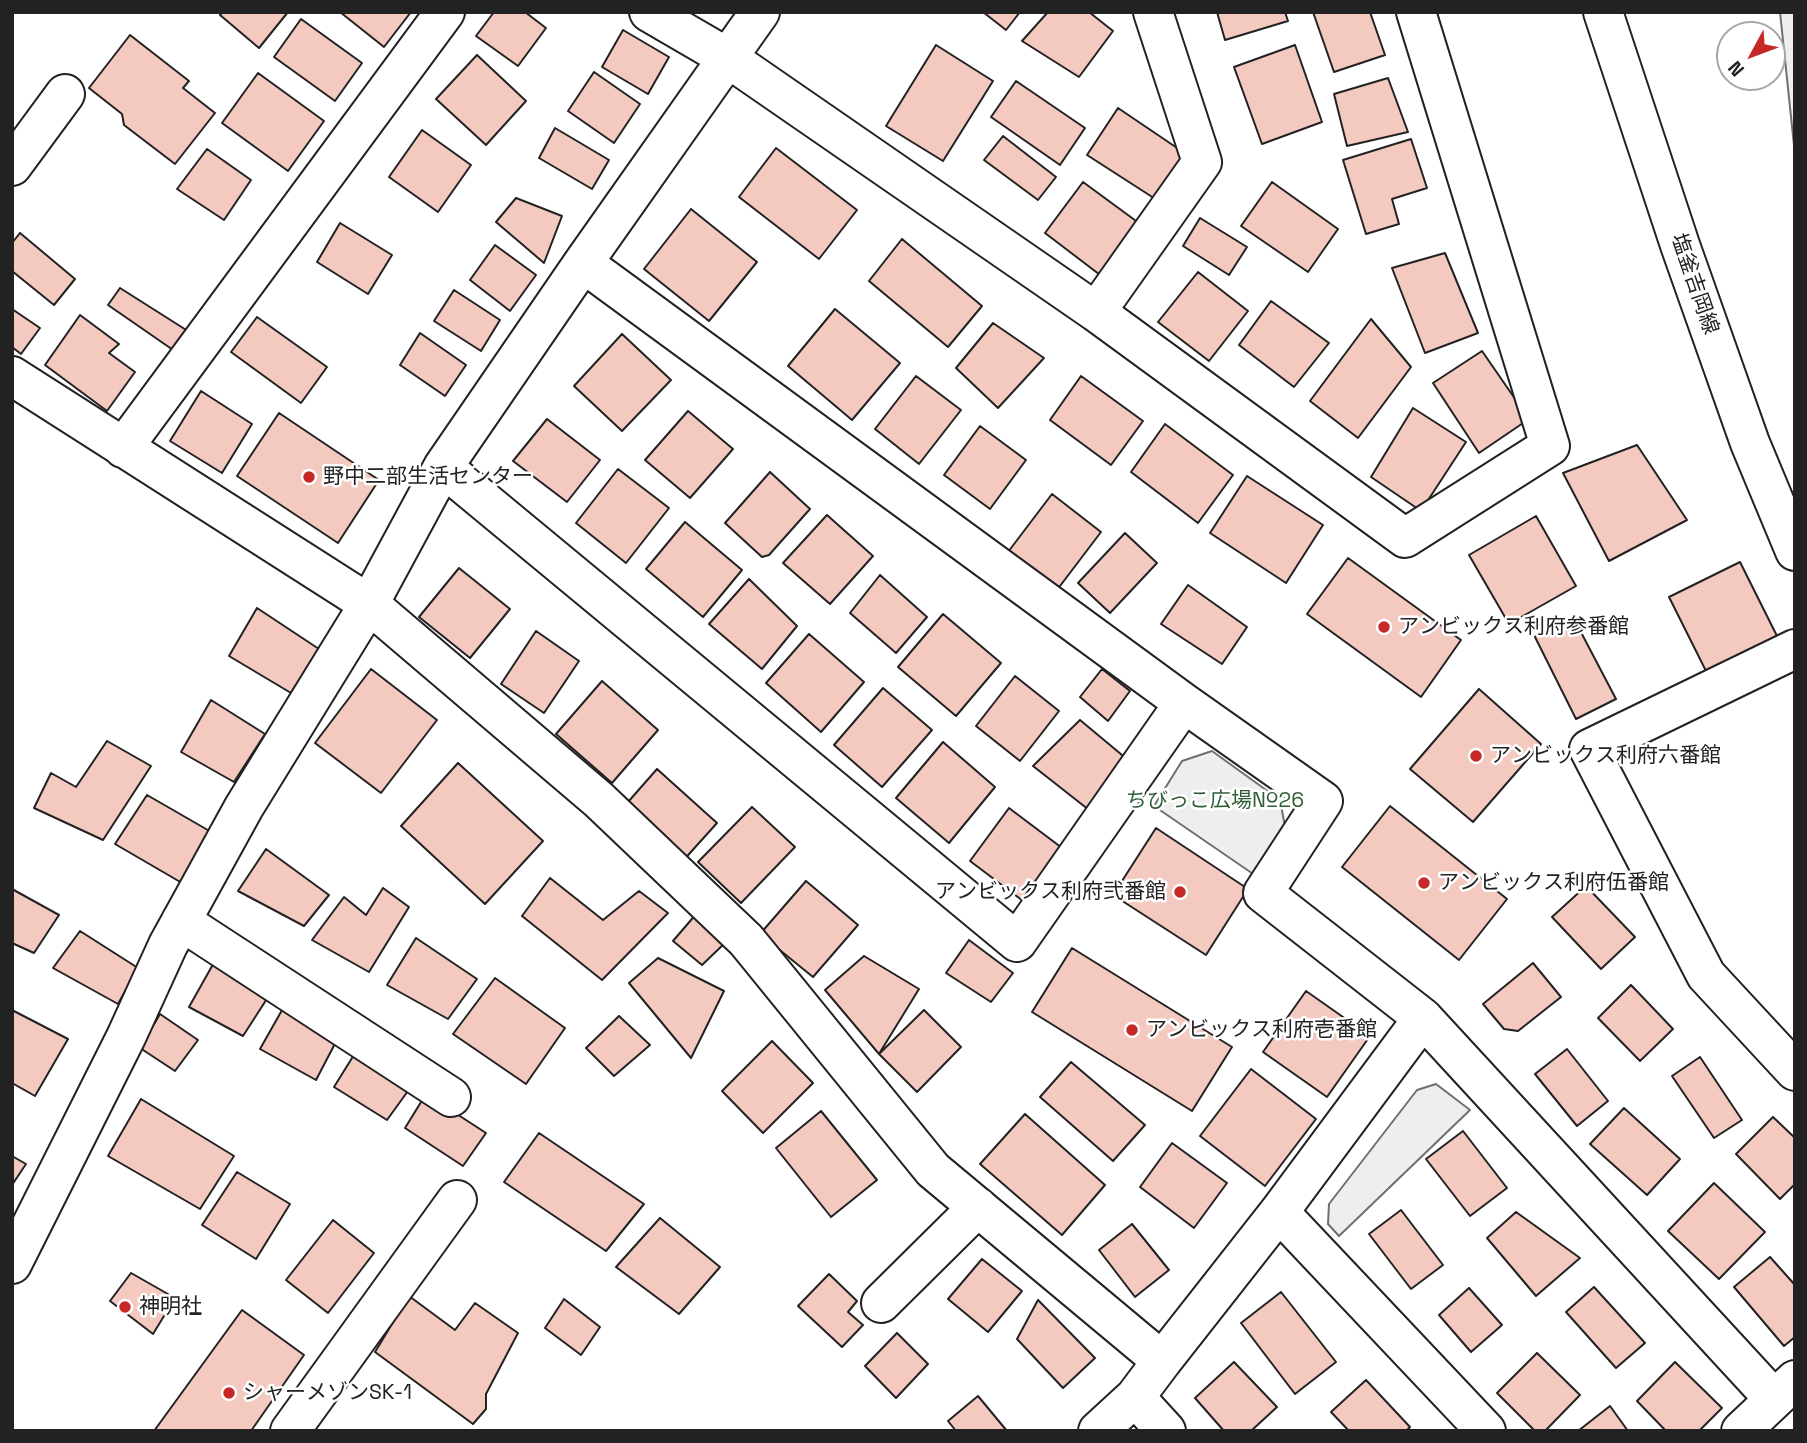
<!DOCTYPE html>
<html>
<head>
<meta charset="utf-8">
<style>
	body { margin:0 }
	#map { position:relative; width:1807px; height:1443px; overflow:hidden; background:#fff; font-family:"Space Grotesk",sans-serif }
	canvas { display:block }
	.frame { position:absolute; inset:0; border:14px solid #222; pointer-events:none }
	.north { position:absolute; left:1716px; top:21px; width:70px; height:70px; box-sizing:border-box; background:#fff; border:2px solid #a7a7a7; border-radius:50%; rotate:229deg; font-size:19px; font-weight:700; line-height:28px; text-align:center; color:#222 }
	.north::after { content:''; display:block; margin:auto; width:24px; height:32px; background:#c62828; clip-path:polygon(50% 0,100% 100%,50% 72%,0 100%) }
</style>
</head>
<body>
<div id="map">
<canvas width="1807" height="1443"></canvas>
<div class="frame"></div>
<div class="north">N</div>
</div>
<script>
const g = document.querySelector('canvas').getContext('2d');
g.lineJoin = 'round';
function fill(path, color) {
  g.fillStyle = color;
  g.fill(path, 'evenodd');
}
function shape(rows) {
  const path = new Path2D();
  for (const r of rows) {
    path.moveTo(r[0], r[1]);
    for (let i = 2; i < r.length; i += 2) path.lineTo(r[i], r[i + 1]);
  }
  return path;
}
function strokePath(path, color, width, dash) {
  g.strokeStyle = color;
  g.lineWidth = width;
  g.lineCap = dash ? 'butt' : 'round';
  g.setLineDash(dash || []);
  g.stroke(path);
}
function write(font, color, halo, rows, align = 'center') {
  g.font = font + ' "Space Grotesk","Noto Sans JP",sans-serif';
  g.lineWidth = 5;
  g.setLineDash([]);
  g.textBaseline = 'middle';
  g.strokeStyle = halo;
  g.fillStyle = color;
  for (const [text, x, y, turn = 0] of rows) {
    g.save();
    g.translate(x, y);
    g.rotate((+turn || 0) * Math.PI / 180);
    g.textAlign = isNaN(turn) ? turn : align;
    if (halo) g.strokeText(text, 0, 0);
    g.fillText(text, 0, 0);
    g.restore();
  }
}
const green = shape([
	[1780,12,1795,12,1795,155,1780,12],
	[1212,751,1280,800,1287,837,1259,878,1154,806,1182,761,1212,751],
	[1436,1084,1470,1110,1339,1236,1328,1224,1329,1204,1417,1090,1436,1084]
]);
fill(green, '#eee');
strokePath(green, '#6f6f6f', 2);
const building = shape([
	[223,12,288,12,259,48,220,15,223,12],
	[340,12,411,12,384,47,340,12],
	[494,12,525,12,546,28,518,66,476,36,494,12],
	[983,12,1020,12,1006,30,983,12],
	[1048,12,1089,12,1113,31,1079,77,1022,41,1048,12],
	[1217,12,1285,12,1288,21,1225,40,1217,12],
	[1313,12,1370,12,1385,55,1334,72,1313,12],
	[301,19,362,63,335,101,274,57,301,19],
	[623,30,669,57,648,94,602,67,623,30],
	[130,35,189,81,183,88,215,113,175,164,124,125,122,114,89,88,130,35],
	[936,45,993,81,943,161,886,126,936,45],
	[1295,45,1322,122,1262,144,1234,67,1295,45],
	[477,55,526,101,486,145,436,99,477,55],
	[594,72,640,104,614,143,568,111,594,72],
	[258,73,324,121,288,171,222,123,258,73],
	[1388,78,1408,132,1347,146,1334,94,1388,78],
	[1016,81,1085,128,1060,165,991,117,1016,81],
	[1118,108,1189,156,1160,202,1087,155,1118,108],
	[555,128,609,160,592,189,539,158,555,128],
	[422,130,471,165,438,212,389,177,422,130],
	[1003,136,1056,177,1038,200,984,160,1003,136],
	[1411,139,1427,188,1392,199,1399,224,1366,234,1343,160,1411,139],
	[776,148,857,210,819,259,739,197,776,148],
	[207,149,251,180,224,220,177,189,207,149],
	[1083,182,1147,229,1108,281,1045,233,1083,182],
	[1272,182,1338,229,1308,272,1241,226,1272,182],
	[516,198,562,216,544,263,496,222,516,198],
	[691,209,757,262,709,321,644,269,691,209],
	[1200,218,1247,247,1229,275,1183,246,1200,218],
	[340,223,392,255,368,294,317,262,340,223],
	[20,233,75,279,54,305,12,271,12,243,20,233],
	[902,239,982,306,948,347,869,281,902,239],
	[495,245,536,275,510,311,470,280,495,245],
	[1445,253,1478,333,1425,353,1392,268,1445,253],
	[1198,272,1248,311,1209,361,1158,322,1198,272],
	[120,288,191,333,176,352,108,305,120,288],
	[454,290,500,320,481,351,434,321,454,290],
	[1271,301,1329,343,1294,387,1239,345,1271,301],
	[12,309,40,328,21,354,12,347,12,309],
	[835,309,900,363,852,420,788,366,835,309],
	[80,315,119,344,109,353,135,372,107,411,45,365,80,315],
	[257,317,327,367,301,403,231,352,257,317],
	[1371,319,1411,367,1358,438,1310,401,1371,319],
	[993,323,1044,358,998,408,956,368,993,323],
	[420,333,466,365,445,396,400,365,420,333],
	[622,334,671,380,622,431,574,386,622,334],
	[1482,351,1529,419,1479,453,1433,383,1482,351],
	[916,376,961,410,919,464,875,429,916,376],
	[1081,376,1143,421,1111,465,1050,420,1081,376],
	[201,391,252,424,222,473,170,441,201,391],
	[1413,408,1466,442,1421,511,1371,477,1413,408],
	[688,411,733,449,690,498,645,460,688,411],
	[279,413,379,480,338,543,237,476,279,413],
	[547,419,600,460,567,502,513,461,547,419],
	[1165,424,1233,475,1198,523,1131,472,1165,424],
	[980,426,1026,460,990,509,944,475,980,426],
	[1637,445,1687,520,1609,561,1563,473,1637,445],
	[618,469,669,508,626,563,576,523,618,469],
	[770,472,810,509,769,555,762,557,725,523,770,472],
	[1247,476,1323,525,1286,583,1210,533,1247,476],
	[1052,494,1101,532,1057,590,1008,552,1052,494],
	[827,515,873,556,830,604,783,563,827,515],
	[1536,516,1576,586,1509,624,1469,555,1536,516],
	[685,522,742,570,703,617,646,569,685,522],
	[1125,533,1157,563,1110,613,1078,583,1125,533],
	[1348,558,1461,640,1421,697,1307,614,1348,558],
	[1740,562,1785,652,1714,687,1669,597,1740,562],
	[459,568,510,609,470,658,419,617,459,568],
	[880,575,927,617,896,653,850,613,880,575],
	[749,579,797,626,762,669,709,624,749,579],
	[1188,585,1247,627,1222,664,1161,624,1188,585],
	[257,608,319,649,291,693,229,656,257,608],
	[943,614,1001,663,956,716,898,667,943,614],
	[1573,617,1616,699,1576,719,1535,637,1573,617],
	[536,631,579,661,544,713,501,684,536,631],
	[809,634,864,682,821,732,766,683,809,634],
	[371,669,437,720,381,793,315,743,371,669],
	[1102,669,1130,691,1108,721,1080,697,1102,669],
	[1015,676,1059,711,1020,761,976,726,1015,676],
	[602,681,658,730,612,783,556,734,602,681],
	[883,688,932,730,882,787,834,745,883,688],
	[1479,689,1541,744,1473,822,1410,769,1479,689],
	[211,700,265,734,234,782,181,752,211,700],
	[1080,720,1128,760,1089,810,1033,766,1080,720],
	[107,741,151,766,103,840,34,808,51,773,76,787,107,741],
	[943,742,995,787,949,843,896,798,943,742],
	[458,763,543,841,485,904,401,826,458,763],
	[657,769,717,823,681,863,621,810,657,769],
	[147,795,213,833,182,883,115,844,147,795],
	[1390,806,1507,899,1459,960,1342,867,1390,806],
	[752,807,795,847,741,903,698,862,752,807],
	[1009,808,1070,854,1031,907,970,861,1009,808],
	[1156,828,1248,889,1206,955,1113,895,1156,828],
	[266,849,329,895,304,926,238,891,266,849],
	[550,878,603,920,639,891,668,913,602,980,522,916,550,878],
	[806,881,858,925,813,977,760,934,806,881],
	[1586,886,1635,937,1601,969,1552,917,1586,886],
	[383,888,409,907,369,972,312,940,344,897,366,915,383,888],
	[12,889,59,915,34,953,12,943,12,889],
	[697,913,726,942,702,965,673,941,697,913],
	[80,931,138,968,118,1004,53,968,80,931],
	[416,938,477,979,448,1019,387,985,416,938],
	[969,940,1013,973,991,1002,946,973,969,940],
	[1072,948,1232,1047,1192,1111,1032,1012,1072,948],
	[864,956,919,989,879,1054,825,990,864,956],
	[658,958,724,991,691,1058,629,983,658,958],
	[216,959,270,994,243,1036,189,1007,216,959],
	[1533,963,1561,997,1518,1031,1504,1029,1483,1004,1533,963],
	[495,978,565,1028,526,1084,453,1034,495,978],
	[1631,985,1673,1029,1640,1061,1598,1018,1631,985],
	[1306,991,1370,1036,1327,1097,1263,1052,1306,991],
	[286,1003,339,1036,316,1080,260,1049,286,1003],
	[12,1010,68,1039,35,1096,12,1083,12,1010],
	[924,1010,961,1047,917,1092,879,1054,924,1010],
	[160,1014,198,1040,175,1071,140,1048,160,1014],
	[619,1016,650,1045,614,1076,586,1048,619,1016],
	[772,1041,813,1083,763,1133,722,1091,772,1041],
	[1567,1049,1608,1101,1577,1126,1535,1074,1567,1049],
	[357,1050,413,1084,387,1120,334,1087,357,1050],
	[1700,1057,1742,1120,1714,1138,1672,1076,1700,1057],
	[1071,1062,1145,1125,1113,1161,1040,1097,1071,1062],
	[1251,1069,1316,1119,1265,1186,1200,1136,1251,1069],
	[426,1094,486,1133,463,1166,405,1128,426,1094],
	[141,1099,234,1156,200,1209,108,1156,141,1099],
	[1624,1108,1680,1159,1647,1195,1590,1144,1624,1108],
	[821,1111,877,1180,831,1217,776,1148,821,1111],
	[1025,1114,1105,1185,1062,1235,980,1164,1025,1114],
	[1773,1117,1795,1138,1795,1184,1780,1199,1736,1154,1773,1117],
	[1463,1131,1507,1188,1470,1216,1426,1159,1463,1131],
	[539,1133,644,1204,606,1251,504,1182,539,1133],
	[1172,1143,1227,1183,1194,1228,1140,1187,1172,1143],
	[12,1156,26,1164,12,1185,12,1156],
	[237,1172,290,1204,256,1259,202,1225,237,1172],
	[1714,1183,1765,1232,1719,1279,1668,1231,1714,1183],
	[1401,1210,1443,1265,1411,1289,1369,1234,1401,1210],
	[1516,1212,1580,1258,1536,1296,1487,1238,1516,1212],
	[660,1218,720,1267,679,1314,616,1267,660,1218],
	[333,1220,374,1253,328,1313,286,1280,333,1220],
	[1132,1224,1169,1270,1135,1297,1099,1250,1132,1224],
	[1770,1257,1795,1285,1795,1337,1784,1346,1734,1287,1770,1257],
	[982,1259,1022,1291,988,1332,948,1299,982,1259],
	[131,1273,175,1298,153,1334,110,1301,131,1273],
	[829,1274,857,1301,848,1312,863,1325,842,1347,798,1306,829,1274],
	[1594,1287,1645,1343,1616,1368,1566,1312,1594,1287],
	[1469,1288,1502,1325,1471,1352,1439,1315,1469,1288],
	[1281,1292,1336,1362,1295,1394,1241,1323,1281,1292],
	[409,1296,455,1330,475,1303,518,1333,486,1394,486,1409,473,1424,375,1352,409,1296],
	[564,1299,600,1327,581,1355,545,1328,564,1299],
	[1038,1300,1095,1358,1063,1388,1017,1339,1038,1300],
	[242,1310,304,1355,251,1431,154,1431,242,1310],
	[897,1333,928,1364,896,1398,865,1366,897,1333],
	[1537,1353,1580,1395,1545,1431,1535,1431,1497,1393,1537,1353],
	[1234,1362,1277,1407,1251,1431,1224,1431,1195,1398,1234,1362],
	[1675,1362,1722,1408,1699,1431,1666,1431,1637,1401,1675,1362],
	[1366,1380,1410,1427,1406,1431,1349,1431,1331,1412,1366,1380],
	[978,1396,1007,1431,956,1431,948,1421,978,1396],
	[1610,1406,1628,1431,1578,1431,1610,1406]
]);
fill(building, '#f3c9c0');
strokePath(building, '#222', 2);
const street = shape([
	[649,12,728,58,1096,312,1405,538,1550,446,1416,12],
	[12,166,65,94],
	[1096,312,1202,162,1153,12],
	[12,376,369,604,443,467,583,263,760,12],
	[123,448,445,12],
	[443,467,1017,942,1184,703],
	[1795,649,1589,749,1706,975,1795,1071],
	[181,921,451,1097],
	[1423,1018,1774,1399],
	[1279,1212,1486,1431],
	[12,1264,126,1037,168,945,244,807,369,604,599,800,746,940,933,1170,1162,1361,1279,1212,1423,1018,1263,893,1323,801,1184,703,583,263],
	[881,1303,978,1207],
	[1162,1361,1135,1397,1166,1431],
	[290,1431,457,1200],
	[1098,1431,1135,1397],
	[1741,1431,1795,1380]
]);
const primary = shape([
	[1603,12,1680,245,1750,443,1795,551]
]);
strokePath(street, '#222', 42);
strokePath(primary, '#222', 42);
strokePath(street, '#fff', 38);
strokePath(primary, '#fff', 38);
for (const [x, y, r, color] of [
	[309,477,7,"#c62828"],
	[1384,627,7,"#c62828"],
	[1476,756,7,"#c62828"],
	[1424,883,7,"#c62828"],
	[1180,892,7,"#c62828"],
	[1132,1030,7,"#c62828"],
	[125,1307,7,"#c62828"],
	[229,1393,7,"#c62828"]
]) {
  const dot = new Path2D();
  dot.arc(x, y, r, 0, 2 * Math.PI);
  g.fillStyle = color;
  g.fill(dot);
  strokePath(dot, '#fff', 2.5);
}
write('21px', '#222', '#fff', [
	["塩釜吉岡線",1694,284,71]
]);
write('21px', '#222', '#fff', [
	["野中二部生活センター",323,477],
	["アンビックス利府参番館",1398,627],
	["アンビックス利府六番館",1490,756],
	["アンビックス利府伍番館",1438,883],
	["アンビックス利府弐番館",1166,892,"right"],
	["アンビックス利府壱番館",1146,1030],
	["神明社",139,1307],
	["シャーメゾンSK-1",243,1393]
], 'left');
write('21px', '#2f5e38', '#fff', [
	["ちびっこ広場№26",1215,801]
]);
</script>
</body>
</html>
